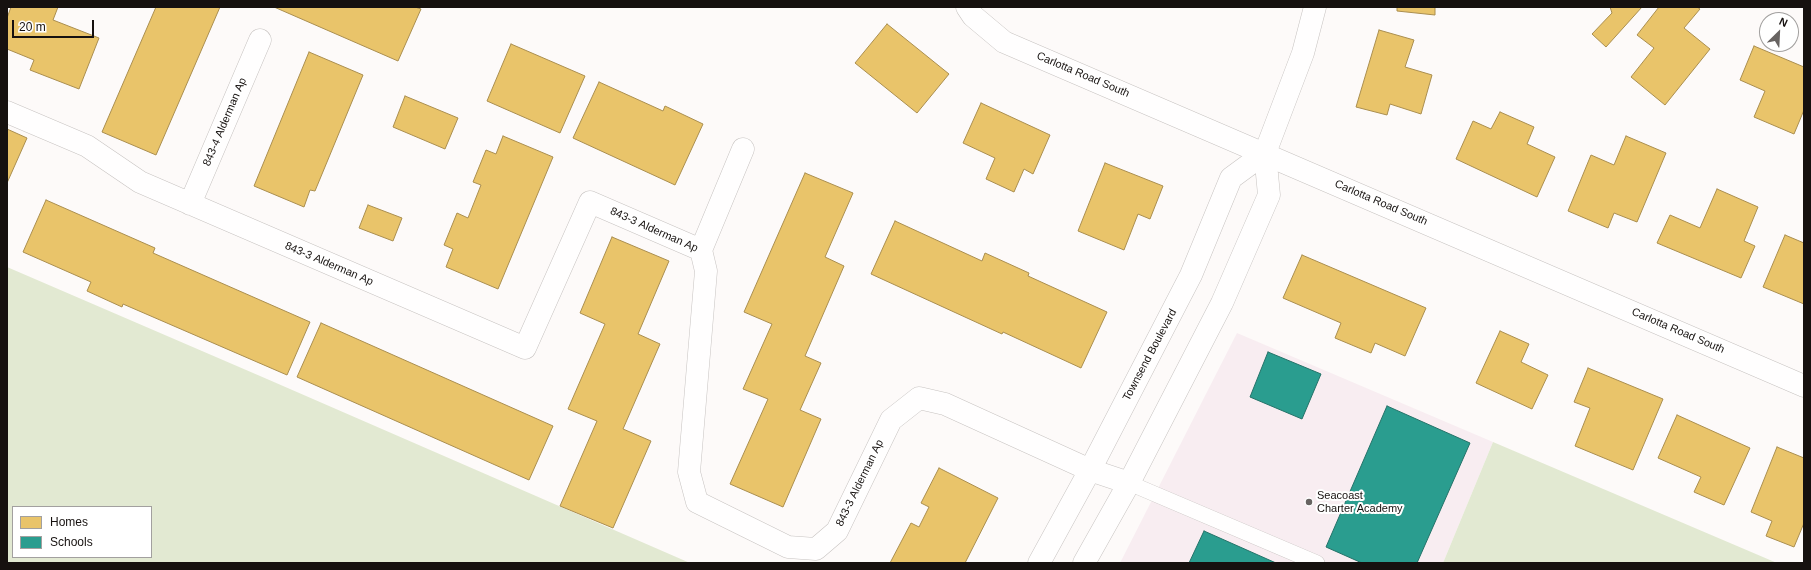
<!DOCTYPE html>
<html>
<head>
<meta charset="utf-8">
<style>
	body { margin:0 }
	#map { position:relative; width:1811px; height:570px; overflow:hidden; background:#fdfaf9; font-family:Helvetica,sans-serif }
	canvas { display:block }
	.frame { position:absolute; inset:0; border:8px solid #16110f; pointer-events:none }
	.legend { position:absolute; left:12px; top:506px; width:140px; height:52px; box-sizing:border-box; background:#fff; border:1px solid #a2a09f; margin:0; padding:5px 7px; list-style:none; font-size:12px; color:#16110f }
	.legend li { display:flex; align-items:center; gap:8px; height:20px }
	.legend b { width:20px; border:1px solid #a2a09f }
	.north { position:absolute; left:1759px; top:12px; width:40px; height:40px; box-sizing:border-box; background:#fff; border:1px solid #a2a09f; border-radius:50%; rotate:24deg; font-size:11px; font-weight:700; line-height:16px; text-align:center; color:#16110f }
	.north::after { content:''; display:block; margin:auto; width:14px; height:18px; background:#676361; clip-path:polygon(50% 0,100% 100%,50% 72%,0 100%) }
	.scale { position:absolute; left:12px; top:20px; width:82px; height:18px; box-sizing:border-box; border:2px solid #16110f; border-top:0; padding-left:5px; font-size:12px; line-height:14px; white-space:nowrap; color:#16110f; -webkit-text-stroke:3px #fff; paint-order:stroke }
</style>
</head>
<body>
<div id="map">
<canvas width="1811" height="570"></canvas>
<div class="frame"></div>
<ul class="legend">
<li><b style="height:11px;background:#e9c46a"></b>Homes</li>
<li><b style="height:11px;background:#2a9d8f"></b>Schools</li>
</ul>
<div class="north">N</div>
<div class="scale">20 m</div>
</div>
<script>
const g = document.querySelector('canvas').getContext('2d');
g.lineJoin = 'round';
function fill(path, color) {
  g.fillStyle = color;
  g.fill(path, 'evenodd');
}
function shape(rows) {
  const path = new Path2D();
  for (const r of rows) {
    path.moveTo(r[0], r[1]);
    for (let i = 2; i < r.length; i += 2) path.lineTo(r[i], r[i + 1]);
  }
  return path;
}
function strokePath(path, color, width, dash) {
  g.strokeStyle = color;
  g.lineWidth = width;
  g.lineCap = dash ? 'butt' : 'round';
  g.setLineDash(dash || []);
  g.stroke(path);
}
function write(font, color, halo, rows, align = 'center') {
  g.font = font + ' Helvetica,sans-serif';
  g.lineWidth = 4;
  g.setLineDash([]);
  g.textBaseline = 'middle';
  g.strokeStyle = halo;
  g.fillStyle = color;
  for (const [text, x, y, turn = 0] of rows) {
    g.save();
    g.translate(x, y);
    g.rotate((+turn || 0) * Math.PI / 180);
    g.textAlign = isNaN(turn) ? turn : align;
    if (halo) g.strokeText(text, 0, 0);
    g.fillText(text, 0, 0);
    g.restore();
  }
}
fill(shape([
	[1237,333,1493,442,1443,563,1120,563]
]), '#f8edf1');
fill(shape([
	[7,267,267,379,690,563,7,563],
	[13,507,151,507,151,557,13,557],
	[1493,442,1777,563,1443,563]
]), '#e2e9d2');
const homes = shape([
	[11,7,58,7,53,20,99,38,79,89,30,70,34,60,7,49,7,18,11,7],
	[156,7,220,7,156,155,102,132,156,7],
	[274,7,415,7,421,9,398,61,274,7],
	[1397,7,1435,7,1435,15,1397,11,1397,7],
	[1610,7,1642,7,1606,47,1592,34,1612,13,1610,7],
	[1659,7,1697,7,1700,9,1684,28,1710,49,1665,105,1631,77,1654,48,1637,35,1659,7],
	[887,24,949,74,917,113,855,63,887,24],
	[1379,30,1414,40,1405,67,1432,75,1421,114,1390,104,1387,115,1356,107,1379,30],
	[511,44,585,76,560,133,487,101,511,44],
	[1754,46,1804,67,1804,110,1794,134,1754,117,1765,91,1740,80,1754,46],
	[309,52,363,75,315,191,310,190,304,207,254,186,309,52],
	[599,82,663,111,665,106,703,124,675,185,573,138,599,82],
	[405,96,458,118,445,149,393,127,405,96],
	[981,103,1050,135,1033,174,1024,169,1014,192,986,179,995,158,963,143,981,103],
	[1500,112,1534,127,1527,144,1555,157,1537,197,1456,159,1473,121,1491,129,1500,112],
	[7,129,27,138,7,183,7,129],
	[503,136,553,157,498,289,446,267,453,249,444,245,457,213,468,218,481,185,473,182,486,150,496,154,503,136],
	[1626,136,1666,153,1637,222,1614,213,1608,228,1568,211,1591,155,1614,165,1626,136],
	[1105,163,1163,186,1150,219,1138,214,1124,250,1078,231,1105,163],
	[805,173,853,193,825,257,844,266,805,356,821,363,800,410,821,419,783,507,730,484,768,399,743,389,772,324,744,312,805,173],
	[1717,189,1758,207,1744,241,1755,246,1741,278,1657,243,1670,215,1700,228,1717,189],
	[46,200,155,248,153,253,310,322,287,375,123,304,122,307,87,291,91,282,23,252,46,200],
	[368,205,402,218,393,241,359,228,368,205],
	[895,221,982,261,985,253,1029,273,1028,276,1107,312,1081,368,1003,332,1002,334,871,274,895,221],
	[1785,235,1804,243,1804,304,1763,287,1785,235],
	[612,237,669,261,638,334,660,344,623,429,651,441,613,528,560,506,597,421,568,409,605,324,580,313,612,237],
	[1302,255,1426,308,1405,356,1375,343,1371,353,1335,338,1341,323,1283,298,1302,255],
	[321,323,553,426,529,480,297,377,321,323],
	[1500,331,1529,344,1521,362,1548,375,1532,409,1476,383,1500,331],
	[1588,368,1663,399,1633,470,1575,446,1590,408,1574,402,1588,368],
	[1677,415,1750,448,1724,505,1694,492,1701,477,1658,458,1677,415],
	[1777,447,1804,458,1804,523,1794,547,1766,536,1772,521,1751,512,1777,447],
	[939,468,998,498,965,563,890,563,911,523,919,527,929,507,921,503,939,468]
]);
fill(homes, '#e9c46a');
strokePath(homes, '#aa8e4f', 1);
const schools = shape([
	[1268,352,1321,374,1302,419,1250,397,1268,352],
	[1387,406,1470,443,1417,563,1362,563,1326,547,1387,406],
	[1204,531,1276,563,1189,563,1204,531]
]);
fill(schools, '#2a9d8f');
strokePath(schools, '#247369', 1);
const lane = shape([
	[1129,483,1317,563]
]);
const street = shape([
	[967,7,973,16,1004,42,1804,386],
	[7,112,87,146,140,182,525,348,590,202,701,250,706,271,689,472,697,502,788,547,816,549,837,531,891,420,919,398,945,404,1090,470,1129,483],
	[190,204,260,40],
	[701,250,743,149]
]);
const secondary = shape([
	[1039,563,1090,470,1191,275,1231,178,1265,153],
	[1084,563,1129,483,1222,303,1269,195,1265,153,1303,53,1315,7]
]);
strokePath(lane, '#c7c3c1', 16);
strokePath(street, '#c7c3c1', 23);
strokePath(secondary, '#c7c3c1', 23);
strokePath(lane, '#fffefe', 15);
strokePath(street, '#fffefe', 22);
strokePath(secondary, '#fffefe', 22);
for (const [x, y, r, color] of [
	[1309,502,4,"#676361"]
]) {
  const dot = new Path2D();
  dot.arc(x, y, r, 0, 2 * Math.PI);
  g.fillStyle = color;
  g.fill(dot);
  strokePath(dot, '#fff', 1.5);
}
write('11px', '#16110f', '#fff', [
	["Carlotta Road South",1083,75,23],
	["843-4 Alderman Ap",225,122,-67],
	["Carlotta Road South",1381,203,23],
	["843-3 Alderman Ap",654,230,24],
	["843-3 Alderman Ap",329,264,23],
	["Carlotta Road South",1678,331,23],
	["Townsend Boulevard",1150,355,-62],
	["843-3 Alderman Ap",860,483,-64]
]);
write('11px', '#16110f', '#fff', [
	["Seacoast",1317,496],
	["Charter Academy",1317,509]
], 'left');
</script>
</body>
</html>
